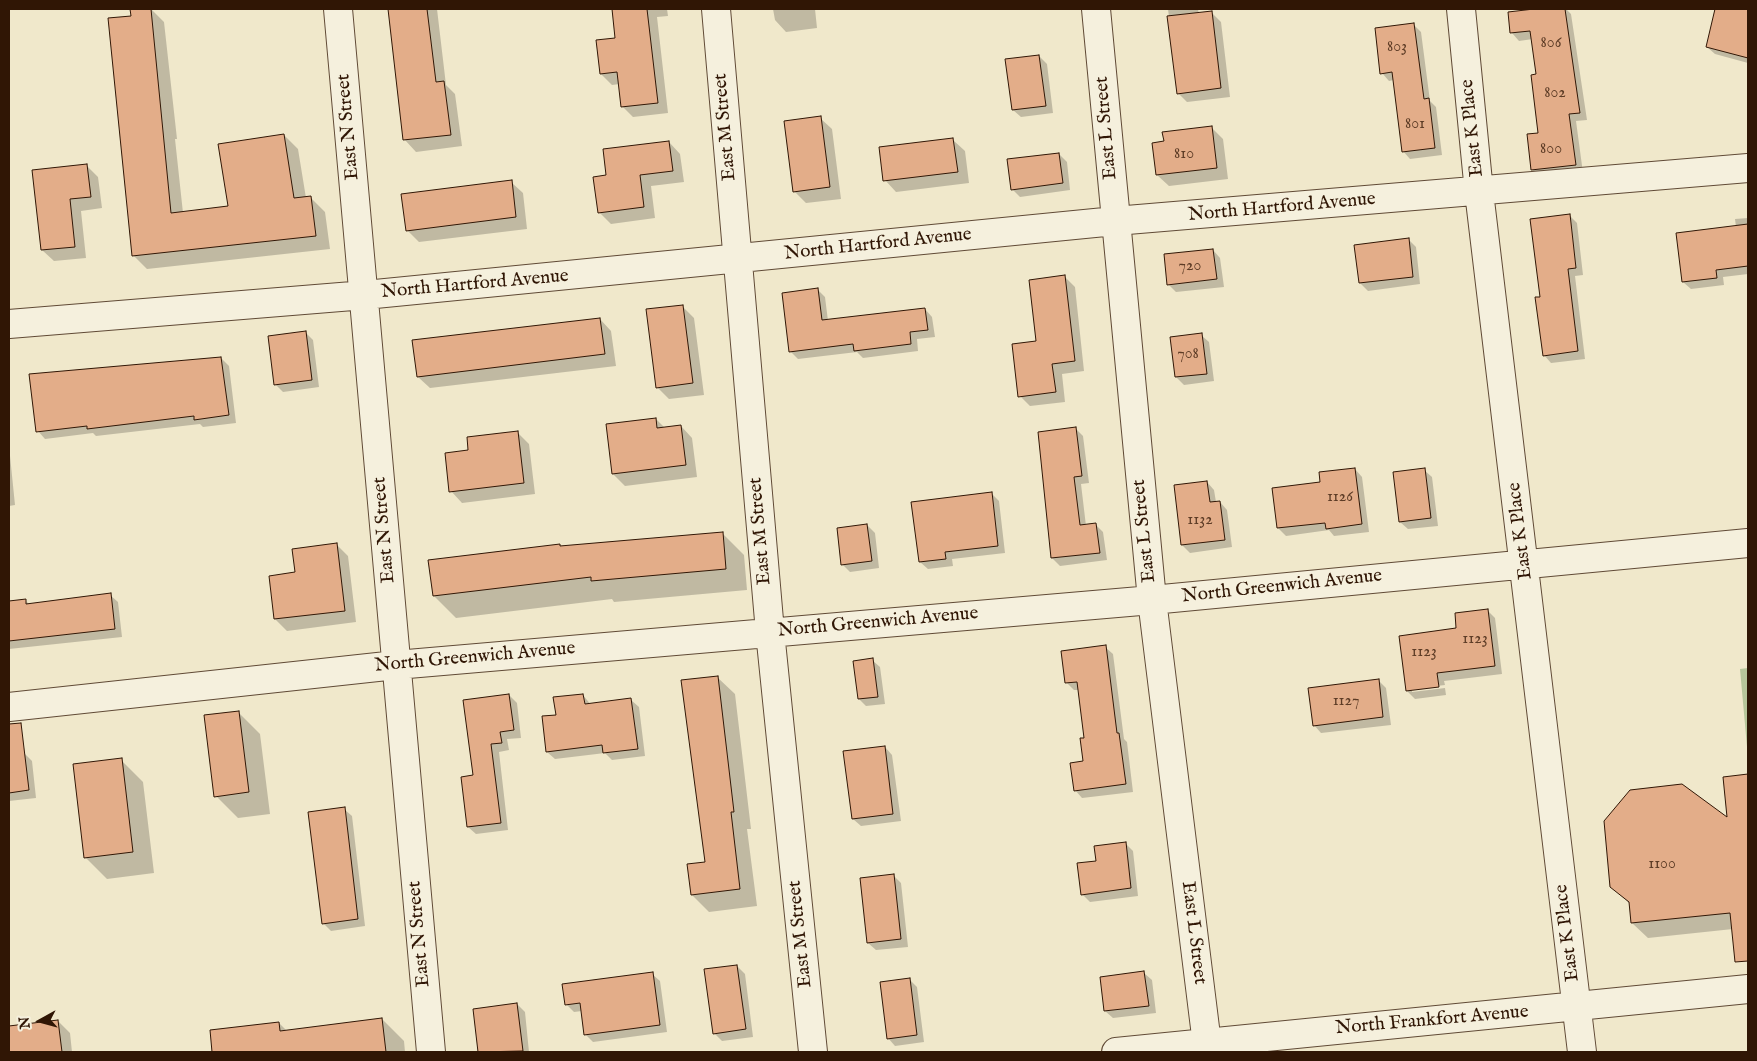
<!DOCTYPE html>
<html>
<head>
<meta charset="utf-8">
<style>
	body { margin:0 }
	#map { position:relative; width:1757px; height:1061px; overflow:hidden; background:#f0e8cb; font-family:"IM FELL English",serif }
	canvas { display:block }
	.frame { position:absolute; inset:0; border:10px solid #301605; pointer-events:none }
	.north { position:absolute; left:15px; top:996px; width:50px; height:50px; -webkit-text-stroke:4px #f5f0dd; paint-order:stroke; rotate:263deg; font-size:14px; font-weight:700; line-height:20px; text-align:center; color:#301605 }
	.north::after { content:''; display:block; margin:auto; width:18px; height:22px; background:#301605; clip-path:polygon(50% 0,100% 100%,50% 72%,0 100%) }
</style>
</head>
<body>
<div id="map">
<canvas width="1757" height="1061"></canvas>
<div class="frame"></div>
<div class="north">N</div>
</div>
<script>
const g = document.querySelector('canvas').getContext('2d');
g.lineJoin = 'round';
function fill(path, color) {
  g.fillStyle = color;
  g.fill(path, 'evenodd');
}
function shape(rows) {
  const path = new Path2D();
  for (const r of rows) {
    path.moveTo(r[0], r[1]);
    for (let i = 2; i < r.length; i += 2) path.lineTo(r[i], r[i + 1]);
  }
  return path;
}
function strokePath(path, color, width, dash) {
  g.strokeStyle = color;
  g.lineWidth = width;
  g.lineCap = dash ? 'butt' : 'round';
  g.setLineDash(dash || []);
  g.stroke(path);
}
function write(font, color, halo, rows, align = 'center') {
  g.font = font + ' "IM FELL English",serif';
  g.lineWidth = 4.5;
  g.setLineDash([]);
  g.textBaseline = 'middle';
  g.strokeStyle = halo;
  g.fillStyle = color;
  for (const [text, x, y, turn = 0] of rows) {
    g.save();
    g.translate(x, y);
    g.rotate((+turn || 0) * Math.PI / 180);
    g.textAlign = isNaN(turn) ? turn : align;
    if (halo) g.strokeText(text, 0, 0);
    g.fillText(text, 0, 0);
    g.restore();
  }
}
fill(shape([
	[1748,668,1748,758,1740,669]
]), '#b7c69a');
fill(shape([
	[151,9,164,22,177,139,175,139,183,213,229,207,284,135,298,149,306,198,311,198,325,212,330,249,147,269,133,255,132,10],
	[389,9,437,9,446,85,455,94,462,146,416,152,405,140],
	[613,9,667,9,668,16,657,17,668,113,633,117,622,106,620,84,612,85,601,74,597,41,617,39],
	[773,9,815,9,817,28,786,32,775,20],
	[1168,9,1198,9,1199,14,1211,12,1221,22,1230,97,1187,102,1178,93],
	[1543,9,1566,9,1571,14,1587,120,1576,121,1583,173,1540,178,1532,170,1528,135,1539,134,1538,76,1533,39,1519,41,1512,33,1509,13],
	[1716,9,1748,9,1748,63,1715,54,1707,47],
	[1414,25,1421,32,1430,101,1436,107,1442,155,1410,159,1403,151,1394,80,1389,81,1382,73],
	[1039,56,1047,64,1053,113,1021,117,1013,110],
	[820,118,832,129,841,199,806,203,794,191],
	[1211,127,1223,139,1228,179,1169,186,1157,175,1165,142],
	[953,140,965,151,969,183,896,192,885,180],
	[669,142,680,154,684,182,651,186,655,218,611,224,599,212,607,176],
	[1059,154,1067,162,1070,190,1020,197,1012,189],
	[86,165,98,177,102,208,81,211,86,258,54,261,42,250],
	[511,182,523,193,527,229,419,242,407,230],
	[1569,215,1577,223,1583,275,1575,276,1585,359,1551,363,1544,355,1541,298],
	[1748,218,1748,274,1723,277,1724,285,1691,289,1683,282,1736,227,1735,219],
	[1408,239,1416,247,1420,284,1368,291,1360,283,1355,246],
	[1213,250,1220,258,1224,287,1176,292,1169,285],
	[1064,276,1075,287,1084,371,1062,374,1065,402,1030,406,1020,396],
	[818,290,825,297,828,321,925,309,932,317,935,337,917,339,918,351,863,358,857,352,798,359,790,351],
	[682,306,694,318,704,395,669,399,657,387],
	[600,319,611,331,616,366,430,388,418,377],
	[305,332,313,340,319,387,283,392,275,384],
	[1201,335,1209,342,1214,381,1184,385,1176,377],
	[221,358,229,366,236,423,203,427,200,424,96,436,93,433,45,439,38,431],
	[656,419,665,428,681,426,692,438,697,477,625,486,613,474,607,425],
	[1075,428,1083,436,1089,483,1081,484,1086,526,1096,525,1103,532,1107,560,1060,566,1052,558,1039,433],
	[517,432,529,444,535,494,462,503,451,491,470,451],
	[9,446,15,505,9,506],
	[1355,469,1362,477,1369,532,1334,536,1329,530,1286,536,1278,528,1274,489,1321,483],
	[1424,470,1432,477,1438,526,1408,529,1400,522],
	[1207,482,1214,490,1216,502,1220,502,1227,510,1232,547,1190,553,1182,545,1175,486],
	[991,493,999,501,1005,553,952,559,953,566,928,569,920,562],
	[867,525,875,533,879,568,850,572,842,564],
	[722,533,744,555,747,590,614,602,612,599,456,618,434,596,560,545,562,547],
	[336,544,348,556,356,622,287,631,275,619,270,577,296,574],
	[110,595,118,602,122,637,9,649,9,602,25,600,30,605],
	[1487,610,1495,618,1502,674,1444,681,1445,685,1412,689,1412,692,1445,688,1446,695,1415,699,1407,691,1401,637,1458,630],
	[1105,647,1113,654,1124,739,1127,742,1133,792,1082,798,1075,790,1084,762,1085,739,1079,690,1074,690,1067,683],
	[872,660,880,667,885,704,866,706,859,699],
	[717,677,735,694,751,829,747,829,757,906,709,912,692,895,706,863],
	[1378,680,1386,688,1391,725,1321,733,1314,725],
	[509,695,517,703,521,738,507,739,509,750,499,752,508,830,476,834,468,827,474,776],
	[583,695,591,705,631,700,639,707,645,756,612,760,605,753,555,759,547,752,557,716],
	[238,712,260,734,270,814,238,818,216,796],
	[885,747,892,755,901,821,861,826,853,819],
	[24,753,32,761,36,798,9,801,9,755],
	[121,760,143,782,154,873,107,879,85,857],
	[1748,776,1748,947,1733,929,1648,938,1632,923,1631,905,1611,886,1729,819,1724,778],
	[344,809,352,816,365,926,331,931,323,923],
	[1125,843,1133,851,1138,896,1090,902,1082,894],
	[894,876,901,883,908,947,876,950,868,943],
	[737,966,745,974,753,1037,722,1041,714,1033],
	[1144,973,1152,980,1156,1013,1113,1018,1105,1011],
	[652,974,660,981,667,1032,593,1042,585,1034,582,1011,574,1012,566,1004],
	[910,980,917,987,924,1042,895,1046,888,1038],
	[517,1004,525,1012,529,1052,479,1052,474,1010],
	[382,1019,404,1041,405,1052,213,1052,211,1032,279,1023,287,1031],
	[58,1021,70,1033,72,1052,9,1052,9,1028]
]), '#0003');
const building = shape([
	[130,9,151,9,171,213,228,206,218,144,284,134,294,198,311,196,316,236,132,256,108,18,131,16,130,9],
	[388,9,427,9,436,82,444,81,451,135,403,140,388,9],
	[612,9,647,9,658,103,621,107,617,72,600,74,596,40,615,38,612,9],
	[1534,9,1565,9,1580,113,1569,114,1576,165,1531,170,1527,134,1538,133,1531,75,1536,74,1530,31,1510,33,1508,12,1534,9],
	[1715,9,1748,9,1748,58,1706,47,1715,9],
	[1212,11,1221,88,1177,94,1167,16,1212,11],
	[1414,23,1424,99,1429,98,1435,148,1402,152,1392,72,1380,74,1375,28,1414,23],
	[1039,55,1046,106,1012,110,1005,59,1039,55],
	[821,116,830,187,793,192,784,121,821,116],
	[1212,126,1217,168,1156,175,1152,143,1164,141,1162,132,1212,126],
	[953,138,958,172,883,181,879,147,953,138],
	[669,141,673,171,640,175,644,207,598,213,593,177,606,175,603,149,669,141],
	[1059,153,1063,183,1011,190,1007,159,1059,153],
	[87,164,91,197,70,199,75,247,41,250,32,170,87,164],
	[512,180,516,217,406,231,401,194,512,180],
	[1570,214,1576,268,1568,269,1578,351,1543,356,1535,297,1540,297,1530,219,1570,214],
	[1748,224,1748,266,1716,270,1717,278,1682,282,1676,233,1748,224],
	[1409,238,1413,277,1359,283,1354,245,1409,238],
	[1213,249,1217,279,1167,285,1164,254,1213,249],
	[1065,275,1075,361,1052,364,1056,392,1018,397,1012,344,1036,341,1029,280,1065,275],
	[818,288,822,320,925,308,928,330,910,332,911,344,854,351,853,344,789,352,782,293,818,288],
	[683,305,693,383,656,388,646,309,683,305],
	[600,318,605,354,417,377,412,340,600,318],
	[306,331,312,380,274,385,268,336,306,331],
	[1202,333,1207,374,1175,377,1170,337,1202,333],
	[221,357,229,415,194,420,194,416,87,429,87,426,36,432,29,374,221,357],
	[656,418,657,428,681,425,686,465,612,474,606,424,656,418],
	[1076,427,1082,476,1074,477,1080,525,1096,523,1100,553,1051,558,1038,432,1076,427],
	[518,431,524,483,449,492,445,453,468,450,467,437,518,431],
	[1355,468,1362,524,1326,529,1325,523,1277,528,1272,488,1320,482,1319,472,1355,468],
	[1425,468,1431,518,1399,522,1393,472,1425,468],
	[1207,481,1210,502,1220,501,1225,540,1181,545,1174,485,1207,481],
	[992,492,998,546,945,552,946,559,919,562,911,502,992,492],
	[867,524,872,561,841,565,837,528,867,524],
	[723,532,726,569,591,581,591,577,433,596,428,560,560,544,560,546,723,532],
	[337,543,345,611,274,619,269,576,295,572,292,549,337,543],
	[111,593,115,629,9,641,9,601,26,599,26,604,111,593],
	[1488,609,1495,666,1437,673,1439,687,1406,691,1399,636,1456,628,1455,613,1488,609],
	[1106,645,1117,733,1119,733,1126,784,1074,791,1070,763,1083,761,1080,738,1084,738,1077,682,1065,683,1061,651,1106,645],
	[873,658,878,697,858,699,853,661,873,658],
	[718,676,734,812,731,812,740,889,691,895,687,864,705,862,681,680,718,676],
	[1379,679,1383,717,1313,726,1308,688,1379,679],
	[509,694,514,730,500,732,502,743,491,744,501,823,467,827,461,777,473,775,463,700,509,694],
	[583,694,585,704,631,698,638,749,603,753,602,745,546,752,542,716,556,715,553,697,583,694],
	[239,711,249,792,214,797,204,715,239,711],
	[21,723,29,790,9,793,9,724,21,723],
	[885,746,893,814,852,819,843,751,885,746],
	[122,758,133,852,84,858,73,764,122,758],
	[1748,774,1748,961,1735,962,1730,913,1631,923,1629,902,1610,887,1604,821,1630,790,1682,784,1727,817,1723,777,1748,774],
	[345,807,358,919,322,924,308,812,345,807],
	[1126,842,1131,888,1081,895,1077,863,1096,861,1094,846,1126,842],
	[894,874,901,939,867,943,860,878,894,874],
	[737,965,746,1029,713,1034,704,969,737,965],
	[1144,971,1149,1006,1104,1011,1100,977,1144,971],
	[653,972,660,1025,584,1035,580,1003,565,1005,562,984,653,972],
	[910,978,917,1035,887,1039,880,982,910,978],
	[517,1003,523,1051,478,1052,473,1009,517,1003],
	[382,1018,386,1052,212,1052,210,1030,279,1022,280,1031,382,1018],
	[58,1020,62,1052,9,1052,9,1026,58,1020]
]);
fill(building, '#e3ad89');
strokePath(building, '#301605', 1);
const minor = shape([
	[338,9,431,1052],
	[716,9,770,632,813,1052],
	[1096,9,1152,600,1208,1052],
	[1461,9,1479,192,1582,1052],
	[9,324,365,295,1115,221,1748,168],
	[9,707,396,665,1152,600,1748,543],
	[1116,1052,1748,989]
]);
strokePath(minor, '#604a36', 30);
strokePath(minor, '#f5f0dd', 28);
write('16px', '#5d3c26', null, [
	["806",1551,44],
	["803",1397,48],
	["802",1555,94],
	["801",1415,125],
	["800",1551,150],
	["810",1184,155],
	["720",1190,267],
	["708",1188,355],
	["1126",1340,498],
	["1132",1200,521],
	["1123",1475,640],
	["1123",1424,653],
	["1127",1346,702],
	["1100",1662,865]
]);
write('19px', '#301605', '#f5f0dd', [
	["East N Street",349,127,-95],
	["East M Street",726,127,-95],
	["East L Street",1107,128,-95],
	["East K Place",1473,128,-96],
	["North Hartford Avenue",1282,208,-5],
	["North Hartford Avenue",878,245,-6],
	["North Hartford Avenue",475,285,-5],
	["East N Street",385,530,-95],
	["East M Street",761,531,-95],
	["East L Street",1145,531,-96],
	["East K Place",1521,531,-97],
	["North Greenwich Avenue",1282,587,-6],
	["North Greenwich Avenue",878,623,-5],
	["North Greenwich Avenue",475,658,-5],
	["East L Street",1193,933,83],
	["East K Place",1568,933,-97],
	["East N Street",420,934,-95],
	["East M Street",801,934,-96],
	["North Frankfort Avenue",1432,1021,-5]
]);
</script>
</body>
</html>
